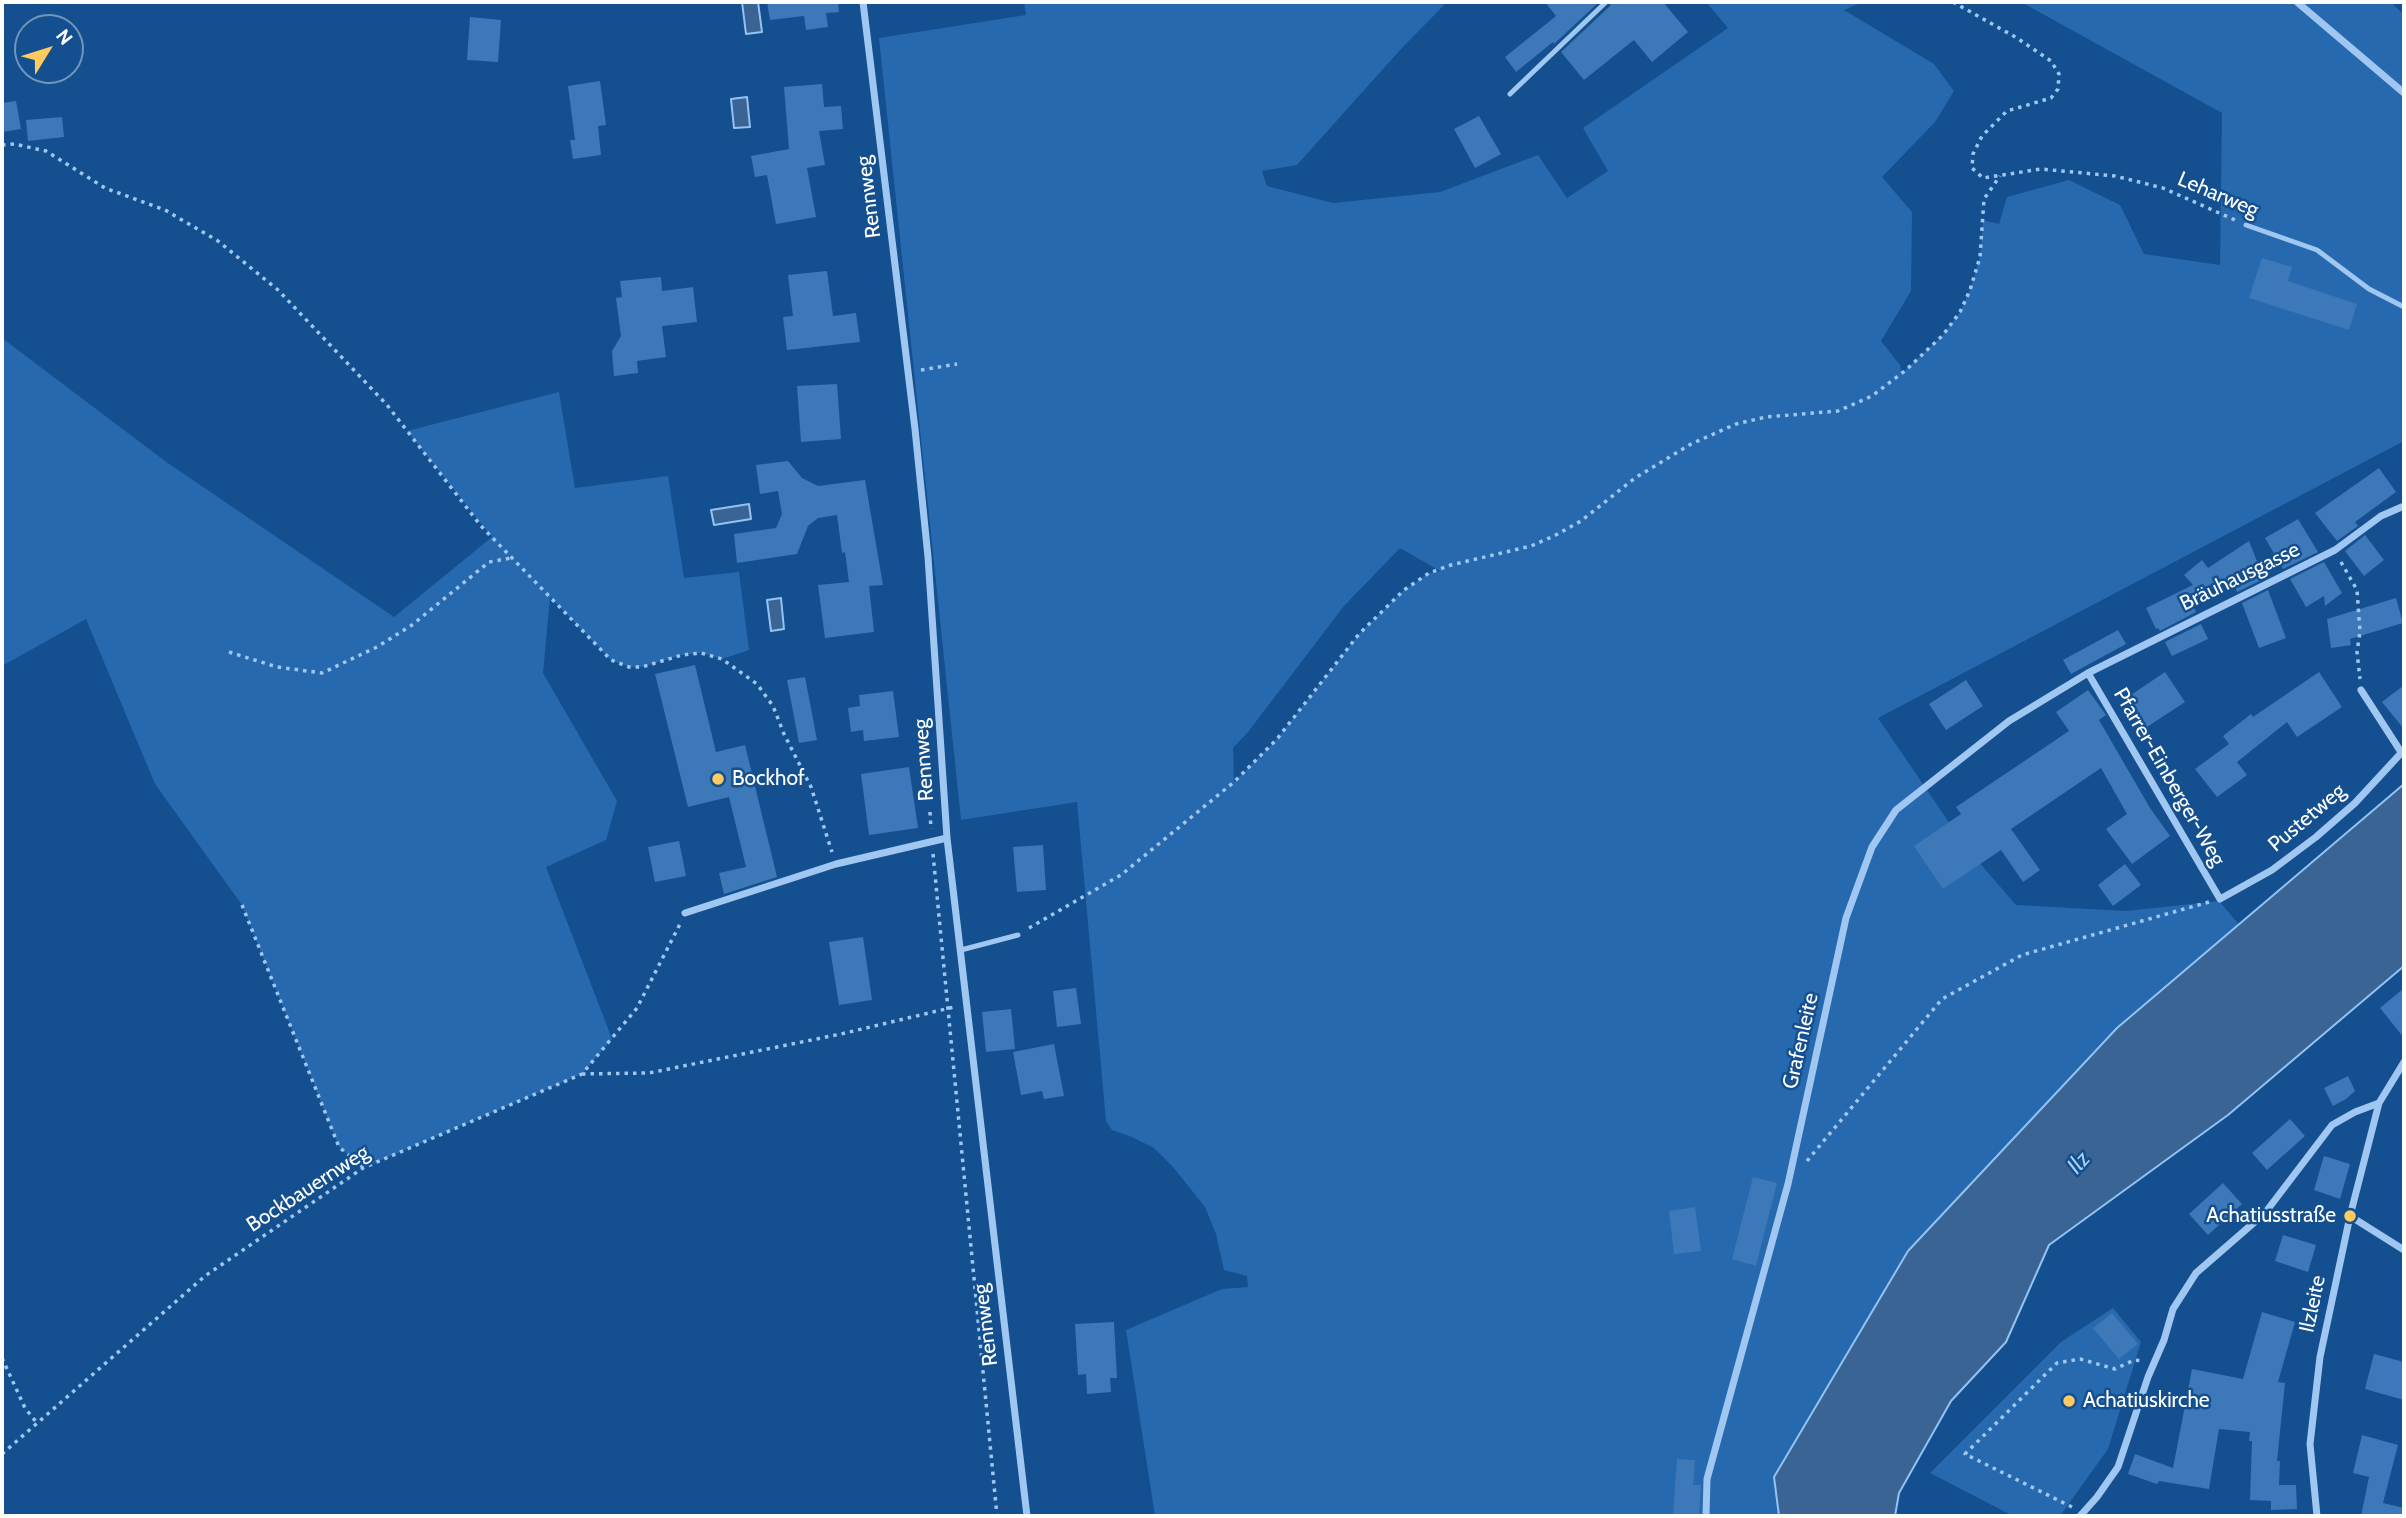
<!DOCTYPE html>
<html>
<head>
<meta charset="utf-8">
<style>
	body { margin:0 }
	#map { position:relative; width:2406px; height:1518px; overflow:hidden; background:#144f8f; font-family:Cabin,sans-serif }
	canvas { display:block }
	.frame { position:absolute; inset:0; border:4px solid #fff; pointer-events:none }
	.north { position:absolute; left:14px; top:14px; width:70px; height:70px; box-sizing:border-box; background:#144f8f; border:2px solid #7295bc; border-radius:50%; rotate:52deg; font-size:19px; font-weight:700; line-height:28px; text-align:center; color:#fff }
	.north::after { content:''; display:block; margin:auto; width:24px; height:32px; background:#ffcb60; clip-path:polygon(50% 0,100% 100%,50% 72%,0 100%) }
</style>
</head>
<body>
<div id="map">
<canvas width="2406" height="1518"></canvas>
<div class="frame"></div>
<div class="north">N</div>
</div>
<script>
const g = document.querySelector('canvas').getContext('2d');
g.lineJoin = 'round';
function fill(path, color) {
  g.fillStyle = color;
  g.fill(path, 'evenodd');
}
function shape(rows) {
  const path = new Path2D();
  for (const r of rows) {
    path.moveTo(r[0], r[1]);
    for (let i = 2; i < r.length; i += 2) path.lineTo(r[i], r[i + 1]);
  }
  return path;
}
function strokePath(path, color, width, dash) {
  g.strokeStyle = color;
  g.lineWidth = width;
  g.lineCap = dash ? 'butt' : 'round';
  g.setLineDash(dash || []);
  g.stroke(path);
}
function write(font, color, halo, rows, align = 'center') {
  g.font = font + ' Cabin,sans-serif';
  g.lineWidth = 5;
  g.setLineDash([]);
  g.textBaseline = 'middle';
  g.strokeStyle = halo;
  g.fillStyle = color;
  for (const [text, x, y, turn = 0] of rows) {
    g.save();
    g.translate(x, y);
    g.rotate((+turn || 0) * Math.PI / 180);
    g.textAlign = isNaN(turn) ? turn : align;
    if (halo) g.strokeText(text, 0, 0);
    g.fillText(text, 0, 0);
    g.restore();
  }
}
fill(shape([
	[1024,2,1447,2,1401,49,1297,165,1262,171,1267,186,1333,203,1440,192,1538,155,1567,198,1608,171,1583,128,1728,28,1706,2,1863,2,1844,10,1934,64,1954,91,1935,122,1882,177,1912,212,1911,291,1881,341,1900,365,1902,373,1943,335,1960,312,1970,290,1980,257,1983,220,1999,224,2007,197,2069,180,2120,205,2144,254,2220,265,2222,113,2021,2,2391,2,2404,15,2404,441,1878,718,1965,846,2016,905,2126,911,2219,901,2242,928,2105,1039,1908,1251,1781,1516,1155,1516,1126,1330,1222,1289,1248,1287,1247,1276,1224,1270,1216,1234,1205,1207,1173,1167,1154,1148,1132,1137,1112,1130,1106,1121,1077,802,961,820,879,38,1026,15],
	[1400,548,1440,571,1429,573,1404,590,1359,634,1277,739,1234,782,1233,748,1248,732,1344,606],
	[2,338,165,461,394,617,492,537,407,431,559,392,575,488,668,476,684,578,739,572,749,650,722,659,701,653,682,655,642,667,629,667,611,660,550,597,543,673,617,801,606,840,546,867,612,1039,582,1074,363,1168,339,1147,242,905,155,784,86,619,2,666],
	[2113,1308,2141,1342,2108,1449,2060,1516,2013,1516,1930,1473,2061,1342]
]), '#2669ae');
const water = shape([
	[742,2,758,2,762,32,746,34,742,2],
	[747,97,750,127,734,128,731,99,747,97],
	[749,504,751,519,714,525,711,510,749,504],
	[781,598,784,629,771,631,767,600,781,598],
	[2404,784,2404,966,2228,1115,2049,1245,2006,1342,1951,1401,1899,1493,1895,1516,1779,1516,1774,1477,1908,1251,2117,1028,2404,784]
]);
fill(water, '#3a6493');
strokePath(water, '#92c3f4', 2);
fill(shape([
	[767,2,838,2,839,12,826,13,828,27,806,30,804,16,770,20],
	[1545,2,1599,2,1554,44,1553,42,1516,72,1505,57,1556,16],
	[1611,2,1663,2,1688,32,1652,62,1634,40,1584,80,1561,52,1610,6],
	[470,17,501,20,498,62,467,60],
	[600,81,606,125,598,126,601,155,573,159,570,140,575,140,568,86],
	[822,84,824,107,841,106,843,129,819,131,825,165,807,168,816,217,776,224,767,175,755,177,751,156,789,149,784,87],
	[16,101,21,129,2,132,2,103],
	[1479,116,1501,154,1475,168,1454,129],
	[62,117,64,137,28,141,26,120],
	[2262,258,2292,267,2288,281,2357,304,2349,330,2249,298],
	[827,271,833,316,856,313,860,342,787,350,783,317,793,316,788,275],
	[661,277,662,291,693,287,697,322,662,326,666,357,637,361,638,373,614,376,612,351,621,336,616,298,622,297,620,281],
	[837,384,841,439,801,442,797,386],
	[788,461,802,478,818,486,865,480,883,585,869,586,874,632,825,638,818,585,849,582,845,552,842,553,837,515,818,518,808,526,797,554,737,563,734,534,776,528,782,514,778,491,760,494,756,465],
	[2379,468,2396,492,2355,522,2358,526,2337,541,2315,513],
	[2298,519,2318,552,2283,569,2265,538],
	[2365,535,2384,560,2364,576,2345,551],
	[2249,541,2264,579,2237,592,2232,578,2194,608,2196,612,2160,631,2158,628,2156,629,2146,608,2193,585,2184,575,2202,560,2208,568],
	[2324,562,2342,593,2325,606,2324,596,2306,607,2290,579],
	[2268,590,2286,638,2259,648,2242,603],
	[2396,598,2403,623,2350,639,2351,645,2331,648,2327,619],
	[2201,624,2208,639,2172,656,2165,642],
	[2118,630,2126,644,2071,674,2063,660],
	[695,665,716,752,745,745,777,877,724,894,719,873,746,867,729,797,688,807,655,674],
	[2165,672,2185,702,2144,729,2125,699],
	[2319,672,2342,707,2297,737,2287,722,2237,762,2247,775,2217,797,2195,769,2229,744,2223,736,2251,714,2253,717],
	[805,677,817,740,799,743,787,680],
	[1966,680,1983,706,1946,730,1929,704],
	[2404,685,2404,729,2382,702],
	[2088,690,2106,715,2099,720,2150,808,2170,836,2132,864,2106,829,2127,814,2101,768,2011,829,2040,870,2023,882,2001,850,1943,889,1914,846,1961,814,1956,807,2069,731,2056,712],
	[893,691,899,737,864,741,863,730,851,732,848,708,860,706,859,695],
	[909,767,918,828,869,835,861,774],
	[679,841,686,876,655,882,648,847],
	[1043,845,1046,890,1017,892,1013,847],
	[2125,864,2141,885,2113,906,2098,885],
	[863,937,872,1000,839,1005,829,942],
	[1076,988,1081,1024,1057,1027,1053,991],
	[2404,988,2404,1038,2380,1008],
	[1011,1009,1015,1049,986,1052,982,1012],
	[1054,1044,1064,1096,1044,1099,1042,1091,1021,1095,1013,1052],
	[2348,1076,2355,1091,2346,1099,2333,1106,2324,1088],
	[2290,1119,2305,1136,2267,1170,2252,1153],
	[2324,1156,2350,1164,2340,1199,2314,1190],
	[1753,1177,1777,1183,1756,1266,1732,1259],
	[2223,1183,2242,1204,2208,1235,2189,1214],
	[1695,1207,1701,1251,1674,1254,1669,1211],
	[2283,1235,2316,1245,2308,1272,2275,1261],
	[2262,1312,2295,1322,2278,1382,2285,1383,2277,1461,2280,1461,2279,1485,2296,1485,2297,1509,2271,1510,2271,1501,2250,1500,2252,1441,2249,1441,2250,1432,2219,1429,2209,1489,2159,1481,2157,1484,2128,1474,2135,1454,2173,1468,2192,1369,2243,1379],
	[2112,1313,2138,1344,2119,1359,2093,1328],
	[1114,1322,1117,1378,1110,1378,1111,1392,1087,1394,1086,1374,1078,1375,1075,1324],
	[2374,1354,2404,1362,2404,1400,2365,1389],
	[2362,1435,2398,1445,2383,1503,2404,1508,2404,1516,2361,1516,2369,1477,2353,1473],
	[1677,1459,1695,1460,1693,1485,1701,1485,1699,1516,1673,1516]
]), '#3d78b8');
strokePath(shape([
	[1953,2,2017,38,2051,61,2059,74,2058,89,2051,98,2007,111,1982,136,1973,154,1972,168,1983,178,2041,169,2115,176,2163,188,2235,220],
	[2,145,14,144,46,151,105,188,165,210,218,241,278,290,387,405,481,526,611,660,629,667,642,667,682,655,701,653,722,659,757,684,773,706,784,734,811,787,832,852],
	[921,370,957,364],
	[2341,562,2357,590,2360,632,2357,652,2360,679],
	[229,652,277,667,322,673,377,647,412,625,489,562,511,558],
	[930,812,931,829],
	[933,854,997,1516],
	[242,905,339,1147,363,1167],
	[1029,928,1121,875,1234,782,1277,739,1359,634,1404,590,1429,573,1451,565,1531,546,1554,536,1581,521,1635,478,1691,444,1736,424,1766,417,1838,411,1872,396,1906,370,1943,335,1960,312,1970,290,1980,257,1984,199,2000,176],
	[582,1074,649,1073,841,1034,954,1007],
	[1807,1161,1942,999,2022,955,2209,902],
	[2,1358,25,1408,37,1423],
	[2,1454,205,1276,363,1168,582,1074,637,1008,680,924],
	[2072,1507,1965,1454,2057,1363,2080,1359,2115,1369,2134,1360,2143,1361]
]), '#a0c7f1', 3.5, [3.5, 5]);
strokePath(shape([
	[1510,94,1606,2],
	[2246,225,2317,250,2369,289,2404,307],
	[961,950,1018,935]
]), '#a0c7f1', 5);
strokePath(shape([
	[863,2,915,429,928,557,947,838,1027,1516],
	[2297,2,2404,93],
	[2088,673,2220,899,2272,870,2316,837,2355,803,2404,750],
	[2361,690,2401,752],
	[685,913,836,864,947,838],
	[2350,1216,2404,1250],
	[1706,1516,1707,1479,1788,1184,1846,918,1872,847,1896,810,2009,721,2088,673,2335,550,2381,516,2404,506],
	[2080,1516,2097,1497,2118,1467,2148,1377,2164,1340,2173,1309,2196,1273,2265,1213,2332,1125,2355,1112,2379,1103],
	[2317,1516,2310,1444,2320,1357,2350,1216,2379,1103,2404,1062]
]), '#a0c7f1', 7);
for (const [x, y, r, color] of [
	[718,779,7,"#ffcb60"],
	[2350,1216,7,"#ffcb60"],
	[2069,1401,7,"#ffcb60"]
]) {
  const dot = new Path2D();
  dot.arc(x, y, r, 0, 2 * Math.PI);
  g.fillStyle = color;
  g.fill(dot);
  strokePath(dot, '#144f8f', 2.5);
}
write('21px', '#fff', '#144f8f', [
	["Leharweg",2218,195,23],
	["Rennweg",869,197,-97],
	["Bräuhausgasse",2240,577,-26],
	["Rennweg",924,760,-94],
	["Pfarrer-Einberger-Weg",2169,777,60],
	["Pustetweg",2307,818,-40],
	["Grafenleite",1801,1041,-77],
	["Bockbauernweg",308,1189,-33],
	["Ilzleite",2313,1304,-78],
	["Rennweg",986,1325,-97]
]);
write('21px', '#fff', '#144f8f', [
	["Bockhof",732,779],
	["Achatiusstraße",2336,1216,"right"],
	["Achatiuskirche",2083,1401]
], 'left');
write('italic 23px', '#acd1f8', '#144f8f', [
	["Ilz",2079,1163,-48]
]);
</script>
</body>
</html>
